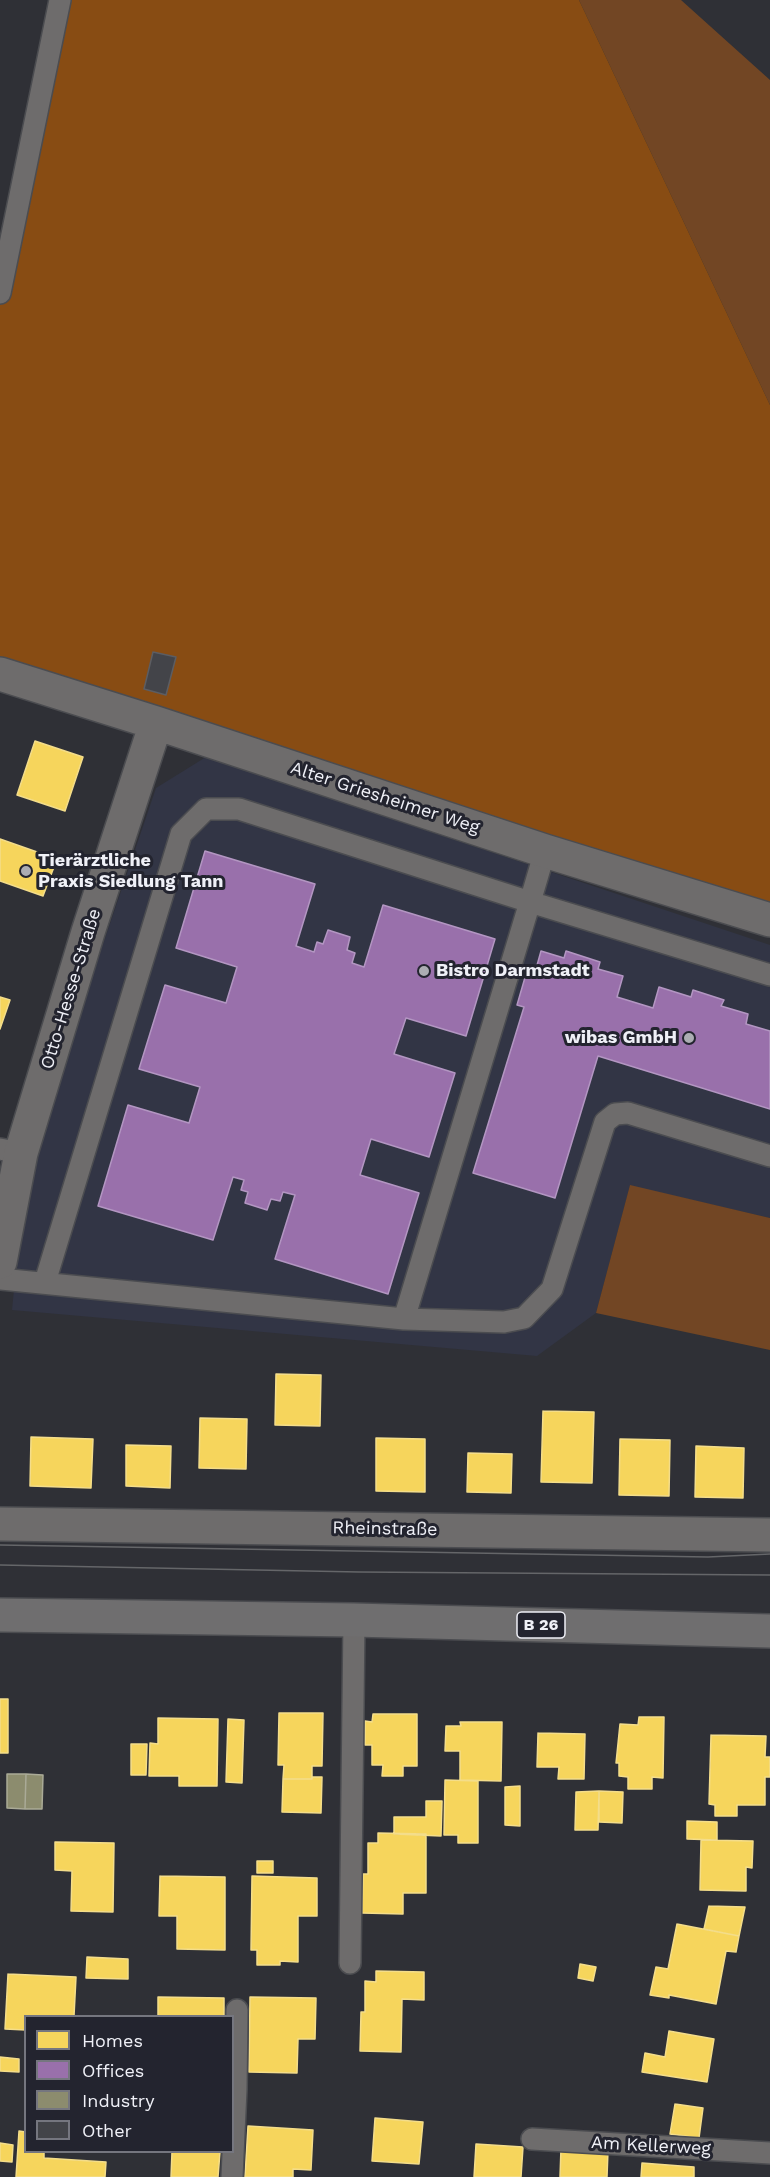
<!DOCTYPE html>
<html>
<head>
<meta charset="utf-8">
<style>
	body { margin:0 }
	#map { position:relative; width:770px; height:2177px; overflow:hidden; background:#2f3036; font-family:"Work Sans",sans-serif }
	canvas { display:block }
	.legend { position:absolute; left:24px; top:2015px; width:210px; height:138px; box-sizing:border-box; background:#23242f; border:2px solid #75767f; margin:0; padding:8px 10px; list-style:none; font-size:18px; color:#eff0f7 }
	.legend li { display:flex; align-items:center; gap:12px; height:30px }
	.legend b { width:30px; border:2px solid #75767f }
</style>
</head>
<body>
<div id="map">
<canvas width="770" height="2177"></canvas>
<ul class="legend">
<li><b style="height:16px;background:#f6d55c"></b>Homes</li>
<li><b style="height:16px;background:#9970ab"></b>Offices</li>
<li><b style="height:16px;background:#8c8c6e"></b>Industry</li>
<li><b style="height:16px;background:#434449"></b>Other</li>
</ul>
</div>
<script>
const g = document.querySelector('canvas').getContext('2d');
g.lineJoin = 'round';
function fill(path, color) {
  g.fillStyle = color;
  g.fill(path, 'evenodd');
}
function shape(rows) {
  const path = new Path2D();
  for (const r of rows) {
    path.moveTo(r[0], r[1]);
    for (let i = 2; i < r.length; i += 2) path.lineTo(r[i], r[i + 1]);
  }
  return path;
}
function strokePath(path, color, width, dash) {
  g.strokeStyle = color;
  g.lineWidth = width;
  g.lineCap = dash ? 'butt' : 'round';
  g.setLineDash(dash || []);
  g.stroke(path);
}
function write(font, color, halo, rows, align = 'center') {
  g.font = font + ' "Work Sans",sans-serif';
  g.lineWidth = 6;
  g.setLineDash([]);
  g.textBaseline = 'middle';
  g.strokeStyle = halo;
  g.fillStyle = color;
  for (const [text, x, y, turn = 0] of rows) {
    g.save();
    g.translate(x, y);
    g.rotate((+turn || 0) * Math.PI / 180);
    g.textAlign = isNaN(turn) ? turn : align;
    if (halo) g.strokeText(text, 0, 0);
    g.fillText(text, 0, 0);
    g.restore();
  }
}
fill(shape([
	[206,757,770,945,770,1218,630,1186,596,1313,537,1356,12,1310,21,1218,41,1137,101,950,156,788]
]), '#323545');
fill(shape([
	[579,0,681,0,770,80,770,405],
	[630,1185,770,1218,770,1350,596,1313]
]), '#724624');
fill(shape([
	[61,0,579,0,770,405,770,920,0,674,0,298]
]), '#884c13');
const homes = shape([
	[35,741,83,757,65,811,17,795,35,741],
	[0,839,57,859,43,896,0,881,0,839],
	[0,997,10,1000,0,1029,0,997],
	[276,1374,321,1375,320,1426,275,1425,276,1374],
	[543,1411,594,1412,592,1483,541,1482,543,1411],
	[200,1418,247,1419,246,1469,199,1468,200,1418],
	[31,1437,93,1439,91,1488,30,1486,31,1437],
	[376,1438,425,1439,425,1492,376,1491,376,1438],
	[620,1439,670,1440,669,1496,619,1495,620,1439],
	[126,1445,171,1446,170,1488,126,1486,126,1445],
	[696,1446,744,1448,743,1498,695,1497,696,1446],
	[468,1453,512,1454,511,1493,467,1492,468,1453],
	[0,1699,8,1699,8,1753,0,1753,0,1699],
	[279,1713,323,1713,322,1766,312,1766,312,1779,283,1779,284,1765,278,1765,279,1713],
	[373,1714,417,1714,417,1766,403,1766,403,1776,382,1776,383,1765,372,1765,372,1745,365,1745,365,1721,372,1722,373,1714],
	[639,1717,664,1717,663,1778,652,1777,652,1789,628,1789,628,1777,619,1776,619,1763,616,1763,620,1724,638,1725,639,1717],
	[158,1718,218,1719,217,1786,179,1786,179,1776,149,1776,150,1743,158,1744,158,1718],
	[228,1719,244,1720,242,1783,226,1782,228,1719],
	[460,1722,502,1722,501,1781,460,1780,460,1751,445,1751,446,1726,461,1726,460,1722],
	[538,1733,585,1734,584,1779,558,1779,559,1767,537,1767,538,1733],
	[711,1735,766,1736,765,1757,770,1757,770,1777,765,1777,765,1805,737,1805,737,1816,715,1816,715,1805,709,1804,711,1735],
	[131,1744,147,1744,146,1775,131,1775,131,1744],
	[312,1777,322,1777,321,1813,282,1812,283,1779,312,1779,312,1777],
	[445,1780,478,1781,478,1843,458,1843,458,1835,444,1835,445,1780],
	[520,1786,520,1826,505,1825,505,1787,520,1786],
	[599,1791,598,1830,575,1830,576,1792,599,1791],
	[599,1791,623,1792,622,1823,599,1822,599,1791],
	[426,1801,442,1801,441,1836,394,1834,394,1817,426,1817,426,1801],
	[687,1821,717,1822,717,1840,687,1839,687,1821],
	[378,1833,426,1834,426,1893,403,1893,403,1914,362,1913,363,1874,368,1874,368,1843,378,1843,378,1833],
	[701,1840,753,1841,752,1868,746,1867,746,1891,700,1890,701,1840],
	[55,1842,114,1843,113,1912,71,1911,72,1871,55,1870,55,1842],
	[257,1861,273,1861,273,1873,257,1873,257,1861],
	[160,1876,225,1877,225,1950,177,1949,177,1916,159,1916,160,1876],
	[252,1876,317,1878,317,1916,298,1916,298,1962,280,1961,280,1965,257,1965,257,1950,251,1950,252,1876],
	[709,1906,745,1907,739,1936,704,1929,709,1906],
	[677,1924,739,1936,736,1952,726,1951,716,2004,669,1995,669,1998,650,1995,656,1967,668,1969,677,1924],
	[87,1957,128,1959,128,1979,86,1978,87,1957],
	[580,1964,596,1967,593,1981,578,1978,580,1964],
	[376,1971,424,1972,424,2000,402,1999,401,2052,360,2051,361,2012,365,2012,365,1981,376,1982,376,1971],
	[8,1974,76,1977,74,2016,26,2016,26,2030,5,2029,8,1974],
	[158,1997,224,1998,224,2016,158,2016,158,1997],
	[250,1997,316,1998,315,2039,298,2039,297,2073,249,2072,250,1997],
	[669,2031,714,2039,707,2082,642,2072,645,2053,665,2057,669,2031],
	[0,2057,19,2059,19,2072,0,2071,0,2057],
	[675,2104,703,2108,699,2138,670,2134,675,2104],
	[375,2118,423,2122,419,2164,372,2161,375,2118],
	[248,2126,313,2130,311,2170,293,2169,293,2177,245,2177,248,2126],
	[19,2131,26,2132,26,2152,44,2152,44,2158,106,2162,105,2177,16,2177,19,2131],
	[0,2143,13,2145,12,2162,0,2161,0,2143],
	[476,2144,523,2147,521,2177,474,2177,476,2144],
	[561,2148,608,2151,607,2177,560,2177,561,2148],
	[172,2152,220,2152,218,2177,171,2177,172,2152],
	[642,2163,694,2167,694,2177,641,2177,642,2163]
]);
fill(homes, '#f6d55c');
strokePath(homes, '#f4dd8a', 1.5);
const offices = shape([
	[205,851,315,884,296,946,314,952,317,942,323,944,328,930,350,937,347,950,355,953,352,963,364,967,383,905,495,939,466,1036,406,1018,394,1054,455,1073,429,1157,371,1139,360,1175,419,1193,388,1294,275,1259,295,1195,283,1192,280,1201,271,1199,267,1210,245,1203,248,1192,241,1190,244,1180,233,1177,213,1240,98,1206,128,1105,189,1123,200,1087,139,1069,165,985,226,1003,237,967,176,948,205,851],
	[541,951,564,958,566,951,600,962,598,969,623,976,617,997,653,1008,659,987,691,997,693,990,724,1000,721,1006,748,1014,746,1024,770,1031,770,1109,598,1056,555,1198,473,1173,524,1007,517,1005,526,974,534,976,541,951]
]);
fill(offices, '#9970ab');
strokePath(offices, '#b396c2', 1.5);
const industry = shape([
	[7,1774,26,1774,25,1809,7,1808,7,1774],
	[26,1774,43,1775,42,1809,25,1809,26,1774]
]);
fill(industry, '#8c8c6e');
strokePath(industry, '#aaaa97', 1.5);
const building = shape([
	[153,652,176,657,166,695,144,689,153,652]
]);
fill(building, '#434449');
strokePath(building, '#5c5d62', 1.5);
const lane = shape([
	[0,293,60,0],
	[545,851,530,902,770,975],
	[0,1149,21,1153],
	[0,1279,404,1319,504,1322,524,1318,552,1289,605,1122,615,1114,628,1113,770,1156],
	[45,1282,181,834,206,809,239,809,530,902,404,1319],
	[350,1963,354,1620],
	[532,2139,770,2153],
	[232,2177,236,2089,237,2010]
]);
const street = shape([
	[0,674,156,723,545,851,770,920],
	[0,1262,21,1153,88,932,156,723],
	[0,1524,770,1535]
]);
const primary = shape([
	[0,1615,354,1620,770,1631]
]);
strokePath(lane, '#4b4c50', 24);
strokePath(street, '#4b4c50', 36);
strokePath(primary, '#4b4c50', 36);
strokePath(lane, '#6e6c6c', 21);
strokePath(street, '#6e6c6c', 33);
strokePath(primary, '#6f6e6f', 33);
strokePath(shape([
	[0,1545,708,1557,770,1554],
	[0,1565,359,1572,770,1575]
]), '#656669', 1.5);
for (const [x, y, r, color] of [
	[26,871,6,"#acadb3"],
	[424,971,6,"#acadb3"],
	[689,1038,6,"#acadb3"]
]) {
  const dot = new Path2D();
  dot.arc(x, y, r, 0, 2 * Math.PI);
  g.fillStyle = color;
  g.fill(dot);
  strokePath(dot, '#23242f', 2);
}
for (const [x, y, w] of [
	[541,1625,48]
]) {
  const box = new Path2D();
  box.roundRect(x - w / 2, y - 13, w, 26, 4.5);
  g.fillStyle = '#23242f';
  g.fill(box);
  strokePath(box, '#eff0f7', 1.5);
}
write('bold 16px', '#eff0f7', null, [
	["B 26",541,1625]
]);
write('18px', '#eff0f7', '#23242f', [
	["Alter Griesheimer Weg",385,798,18],
	["Otto-Hesse-Straße",71,989,-73],
	["Rheinstraße",385,1529,1],
	["Am Kellerweg",651,2146,3]
]);
write('bold 18px', '#eff0f7', '#23242f', [
	["Tierärztliche",38,861],
	["Praxis Siedlung Tann",38,882],
	["Bistro Darmstadt",436,971],
	["wibas GmbH",677,1038,"right"]
], 'left');
</script>
</body>
</html>
